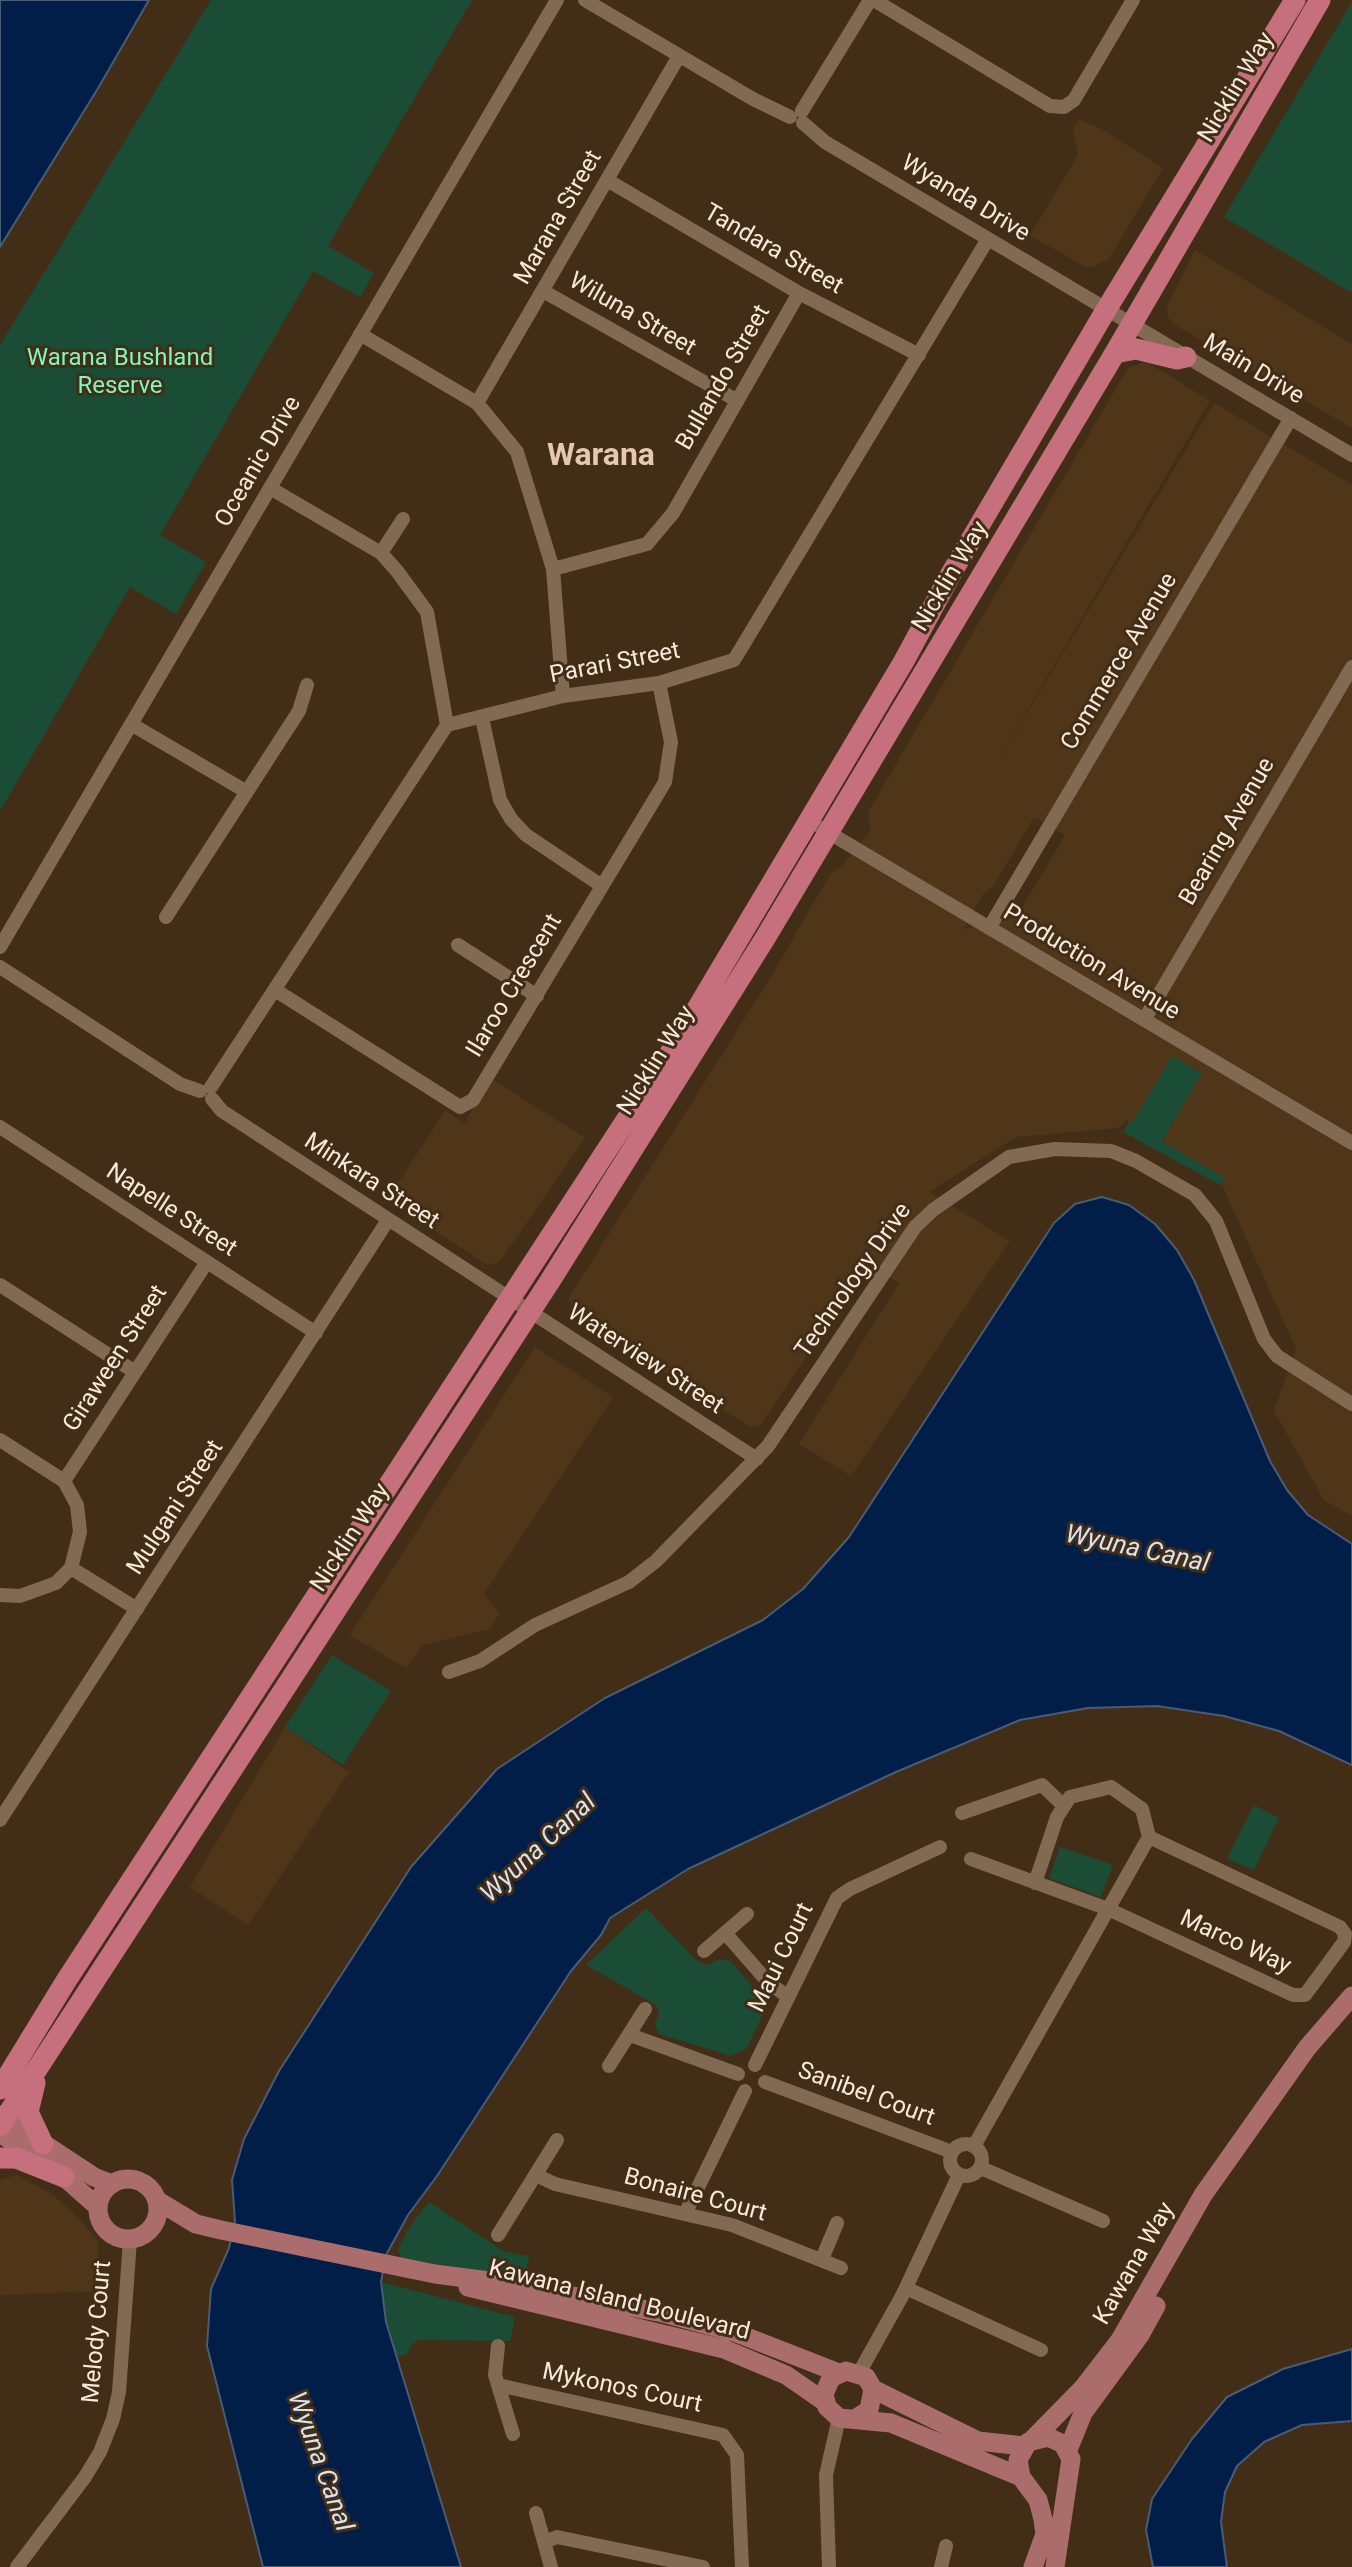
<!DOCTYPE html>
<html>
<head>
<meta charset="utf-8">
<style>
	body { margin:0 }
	canvas { display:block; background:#422d16 }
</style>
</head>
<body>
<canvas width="1352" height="2567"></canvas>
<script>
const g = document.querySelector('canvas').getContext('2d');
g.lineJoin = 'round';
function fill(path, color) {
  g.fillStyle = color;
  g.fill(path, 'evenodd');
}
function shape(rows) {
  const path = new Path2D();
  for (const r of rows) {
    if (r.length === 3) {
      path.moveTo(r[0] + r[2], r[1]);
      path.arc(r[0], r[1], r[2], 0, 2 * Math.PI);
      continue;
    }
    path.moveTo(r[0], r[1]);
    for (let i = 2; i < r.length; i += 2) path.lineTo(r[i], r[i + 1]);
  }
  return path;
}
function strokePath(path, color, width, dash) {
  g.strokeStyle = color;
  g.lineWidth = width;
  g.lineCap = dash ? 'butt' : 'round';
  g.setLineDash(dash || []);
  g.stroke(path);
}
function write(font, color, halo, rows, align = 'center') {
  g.font = font + ' Roboto,sans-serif';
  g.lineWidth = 6;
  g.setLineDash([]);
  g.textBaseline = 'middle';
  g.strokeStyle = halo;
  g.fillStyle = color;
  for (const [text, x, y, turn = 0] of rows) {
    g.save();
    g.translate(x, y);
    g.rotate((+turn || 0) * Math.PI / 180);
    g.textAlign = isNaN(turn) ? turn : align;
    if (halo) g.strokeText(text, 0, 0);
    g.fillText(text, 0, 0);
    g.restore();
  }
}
fill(shape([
	[1079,120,1100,128,1163,168,1109,259,1092,267,1085,267,1030,235,1078,155,1073,128],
	[1195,250,1352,344,1352,428,1175,325,1168,317,1167,307],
	[1143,363,1150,364,1210,401,988,777,1214,403,1352,485,1352,1516,1324,1500,1274,1411,1296,1349,1222,1185,1224,1178,1162,1141,1202,1073,1172,1056,1132,1123,1127,1120,1118,1128,1016,1137,929,1192,1010,1241,851,1476,799,1444,899,1283,868,1264,760,1426,750,1427,577,1316,568,1299,769,980,831,873,842,866,870,831,868,812,1128,368],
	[1034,817,1065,835,1016,918,963,929,982,895,993,887],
	[490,1078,585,1138,503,1257,497,1263,488,1265,387,1200,445,1111,465,1123],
	[535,1347,613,1397,484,1594,499,1613,490,1629,423,1645,406,1668,350,1635],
	[285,1727,349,1772,248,1925,190,1887],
	[17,2175,53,2195,80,2219,98,2242,100,2291,0,2295,0,2180]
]), '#503619');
fill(shape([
	[211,0,472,0,328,246,374,273,360,297,313,271,160,535,206,562,176,614,130,587,0,811,0,345],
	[1352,2,1352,293,1224,217],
	[1172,1056,1202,1073,1162,1141,1225,1178,1220,1185,1123,1132,1129,1121,1132,1123],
	[332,1655,391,1691,343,1765,285,1727],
	[1254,1805,1279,1818,1254,1870,1227,1859],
	[1060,1847,1113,1865,1101,1897,1049,1878],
	[646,1908,696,1960,707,1965,719,1959,731,1961,765,2002,765,2010,747,2048,731,2056,659,2034,655,2025,659,2012,656,2005,586,1965],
	[429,2202,505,2252,529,2256,525,2278,401,2258,398,2249,410,2226],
	[381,2282,515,2317,510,2341,420,2340,412,2344,407,2354,397,2357,386,2322]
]), '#1b4c36');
const water = shape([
	[0,0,149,0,97,90,0,247,0,0],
	[1102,1197,1129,1205,1155,1224,1177,1250,1194,1280,1270,1461,1287,1490,1308,1515,1352,1544,1352,1765,1279,1731,1224,1716,1157,1706,1088,1708,1020,1720,896,1772,688,1869,610,1918,601,1935,571,1971,437,2176,408,2215,386,2255,381,2282,386,2322,461,2567,263,2567,207,2346,211,2289,229,2248,235,2221,232,2180,244,2139,279,2071,411,1867,497,1769,605,1698,763,1620,803,1589,849,1537,1054,1223,1075,1204,1102,1197],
	[1352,2349,1352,2421,1302,2425,1264,2442,1237,2466,1225,2492,1221,2522,1227,2567,1153,2567,1146,2530,1152,2499,1192,2439,1227,2397,1283,2369,1352,2349]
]);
fill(water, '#001e48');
strokePath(water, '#4a5b74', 2);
strokePath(shape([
	[585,0,753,99,790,117],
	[874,0,1050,106,1064,107,1074,100,1133,0],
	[802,111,870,0],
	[803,123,825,142,1352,455],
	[607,180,799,293,919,355],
	[543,291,736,400],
	[360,334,477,403,517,452,553,569,563,696],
	[477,403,679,56],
	[270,488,381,553,397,571,427,612,447,725],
	[381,553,403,519],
	[553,569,647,544,673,513,799,293],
	[482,718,500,800,511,819,526,835,602,886],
	[131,724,247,792],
	[821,828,1352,1143],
	[166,917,299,711,307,685],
	[989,928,1291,418],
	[458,945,537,996],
	[0,947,557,0],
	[0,967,180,1084,200,1091],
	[275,990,460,1107,473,1100,665,782,671,742,659,683],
	[1144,1020,1352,667],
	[211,1087,447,725,563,696,659,683,734,660,988,239],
	[212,1099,222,1111,757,1459],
	[0,1127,316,1333],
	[0,1285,135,1372],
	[0,1440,64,1481,77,1505,80,1532,71,1568,56,1583,20,1596,0,1595],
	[64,1481,207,1262],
	[71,1568,137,1609],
	[449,1672,480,1661,535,1625,629,1582,656,1561,768,1446,915,1227,933,1210,1009,1157,1055,1149,1111,1151,1136,1161,1195,1195,1216,1221,1264,1339,1277,1356,1352,1404],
	[962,1813,1042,1785,1064,1806],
	[0,1820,388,1220],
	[971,1859,1108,1909,1293,1995,1305,1995,1344,1942,1345,1934,1340,1927,1149,1837],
	[726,1934,768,1982,788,1997],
	[704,1951,747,1914],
	[630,2035,738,2074],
	[755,2065,837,1898,850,1889,940,1847],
	[609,2066,645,2009],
	[765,2082,952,2152],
	[966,2160,16],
	[974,2146,1149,1837,1142,1809,1111,1787,1070,1797,1057,1817,1035,1883],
	[981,2168,1103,2221],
	[536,2175,555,2184,732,2225,841,2268],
	[686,2212,745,2091],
	[498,2235,557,2140],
	[822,2259,837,2223],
	[906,2288,1041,2350],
	[498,2346,495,2375,513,2434],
	[859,2373,902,2296,959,2175],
	[498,2385,723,2435,737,2455,742,2567],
	[536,2513,551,2567],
	[544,2542,557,2537,703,2567],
	[17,2567,85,2477,100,2452,113,2419,119,2392,130,2240],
	[829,2567,826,2475,839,2418],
	[941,2567,946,2546]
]), '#826a52', 14);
strokePath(shape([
	[0,2115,94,2177,112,2184],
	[0,2133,64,2177,98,2207],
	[128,2209,30],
	[158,2201,196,2224,221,2230,435,2274,505,2283,663,2313,734,2332,839,2373],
	[468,2287,724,2349,786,2375,825,2402],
	[873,2389,978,2441,1024,2446],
	[855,2419,869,2410,873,2389,866,2377,846,2371,831,2378,824,2394,827,2407,839,2418,891,2423,1021,2477],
	[1032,2440,1083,2388,1120,2340,1203,2195,1307,2048,1352,1996],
	[1068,2450,1083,2413,1140,2335,1156,2306],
	[1033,2567,1045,2534,1043,2519,1038,2500,1021,2477,1018,2460,1028,2442,1048,2437,1063,2444,1071,2459,1055,2567]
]), '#ab6d6c', 19);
strokePath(shape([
	[1115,353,1136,349,1177,359,1186,357],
	[35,2083,28,2112,43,2144],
	[0,2089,66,1981,679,1039,904,661,952,572,1106,310,1295,0],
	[0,2126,550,1281,764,940,1115,353,1320,0],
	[0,2158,16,2158,64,2177]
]), '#c66f7d', 21);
write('24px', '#f7e9db', '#422d16', [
	["Nicklin Way",1237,88,-59],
	["Wyanda Drive",965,199,31],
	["Marana Street",559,218,-60],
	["Tandara Street",773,250,30],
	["Wiluna Street",632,315,30],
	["Main Drive",1253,370,31],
	["Bullando Street",724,378,-60],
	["Oceanic Drive",259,462,-60],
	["Nicklin Way",951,577,-59],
	["Commerce Avenue",1120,662,-59],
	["Parari Street",615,664,-11],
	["Bearing Avenue",1228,832,-60],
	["Production Avenue",1091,963,31],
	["Ilaroo Crescent",515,986,-59],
	["Nicklin Way",657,1061,-58],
	["Minkara Street",371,1182,33],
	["Napelle Street",171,1211,33],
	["Technology Drive",854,1281,-55],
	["Giraween Street",116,1359,-57],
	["Waterview Street",645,1360,33],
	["Mulgani Street",176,1508,-57],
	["Nicklin Way",351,1538,-57],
	["Marco Way",1235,1943,25],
	["Maui Court",782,1958,-64],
	["Sanibel Court",866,2095,20],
	["Bonaire Court",695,2196,15],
	["Kawana Way",1135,2264,-60],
	["Kawana Island Boulevard",619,2301,14],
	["Melody Court",98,2332,-85],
	["Mykonos Court",622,2389,12]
]);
write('24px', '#7df8bf', '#422d16', [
	["Warana Bushland",120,359],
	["Reserve",120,387]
]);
write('italic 26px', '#d7e3f5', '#422d16', [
	["Wyuna Canal",1137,1550,12],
	["Wyuna Canal",539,1849,-43],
	["Wyuna Canal",319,2462,70]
]);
write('bold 32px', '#e4c9ae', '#422d16', [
	["Warana",601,457]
]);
</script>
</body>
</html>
